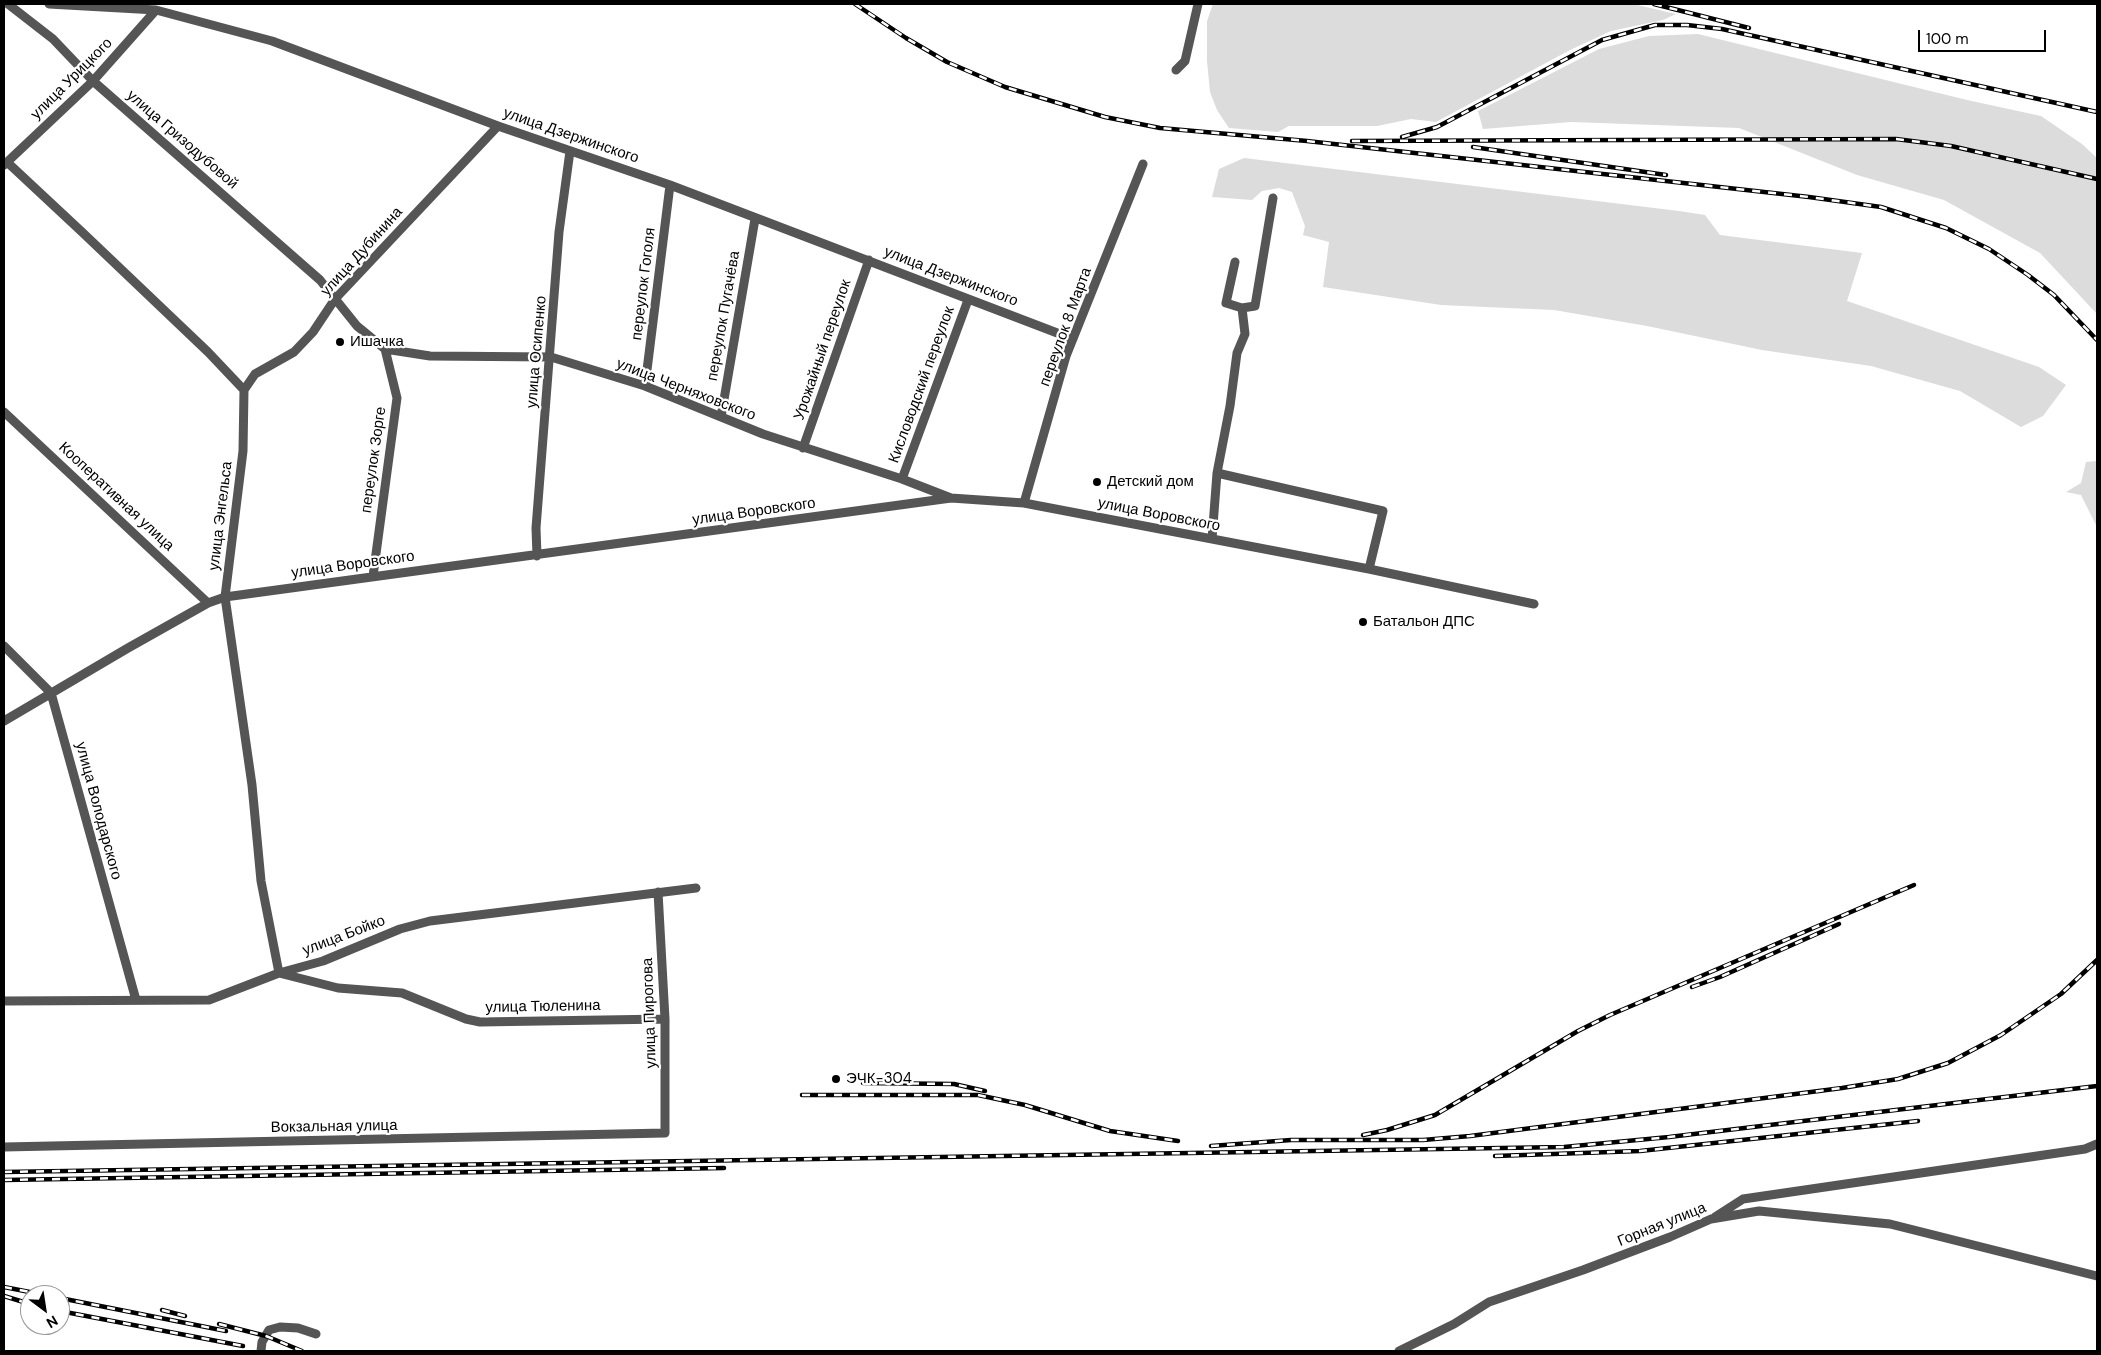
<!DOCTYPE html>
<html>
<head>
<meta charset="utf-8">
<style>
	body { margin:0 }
	#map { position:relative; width:2101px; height:1355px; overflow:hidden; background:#fff; font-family:"DM Sans",sans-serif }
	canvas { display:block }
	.frame { position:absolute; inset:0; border:5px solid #000; pointer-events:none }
	.north { position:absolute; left:20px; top:1285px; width:50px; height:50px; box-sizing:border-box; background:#fff; border:1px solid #999; border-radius:50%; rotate:149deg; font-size:14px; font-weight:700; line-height:20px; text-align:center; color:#000 }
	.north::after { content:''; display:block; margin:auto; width:18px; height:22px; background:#000; clip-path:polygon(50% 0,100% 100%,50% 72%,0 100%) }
	.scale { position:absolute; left:1918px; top:30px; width:128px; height:22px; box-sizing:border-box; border:2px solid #000; border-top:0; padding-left:6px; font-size:15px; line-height:18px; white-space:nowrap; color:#000; -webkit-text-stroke:4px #fff; paint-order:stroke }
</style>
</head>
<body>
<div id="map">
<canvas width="2101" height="1355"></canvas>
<div class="frame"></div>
<div class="north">N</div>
<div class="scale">100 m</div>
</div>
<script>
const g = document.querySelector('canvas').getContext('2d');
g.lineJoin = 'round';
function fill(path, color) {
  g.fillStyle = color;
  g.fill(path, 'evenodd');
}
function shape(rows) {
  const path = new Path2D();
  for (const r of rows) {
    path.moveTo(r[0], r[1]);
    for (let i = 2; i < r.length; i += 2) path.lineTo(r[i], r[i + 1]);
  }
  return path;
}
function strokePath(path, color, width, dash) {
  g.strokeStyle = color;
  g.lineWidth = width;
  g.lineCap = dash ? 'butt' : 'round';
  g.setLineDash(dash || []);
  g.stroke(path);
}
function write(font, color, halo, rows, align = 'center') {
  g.font = font + ' "DM Sans",sans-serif';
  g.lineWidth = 4.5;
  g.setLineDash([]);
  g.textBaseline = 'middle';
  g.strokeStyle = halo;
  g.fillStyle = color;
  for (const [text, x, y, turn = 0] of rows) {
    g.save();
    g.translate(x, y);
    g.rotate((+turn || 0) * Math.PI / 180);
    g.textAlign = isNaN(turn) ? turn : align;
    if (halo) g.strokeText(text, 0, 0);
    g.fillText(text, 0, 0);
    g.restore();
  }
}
fill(shape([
	[1213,4,1633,4,1676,14,1663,20,1611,31,1570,50,1436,122,1411,119,1377,126,1289,126,1278,132,1229,128,1217,110,1210,92,1207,61,1207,21],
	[1698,34,1967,100,2041,116,2082,144,2097,158,2097,314,2040,253,1944,200,1857,175,1739,128,1571,122,1483,129,1478,111,1599,49,1649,36],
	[1244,158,1679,211,1705,215,1720,235,1862,253,1847,301,2039,367,2066,385,2043,416,2021,427,1960,391,1871,366,1762,350,1647,326,1554,310,1441,305,1323,287,1329,242,1303,235,1305,226,1292,192,1279,188,1262,191,1252,200,1212,197,1219,169],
	[2097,461,2097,527,2081,495,2066,492,2081,483,2086,462]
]), '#dcdcdc');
strokePath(shape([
	[8,4,53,39,93,81,320,280,357,326,385,349,430,356,551,357,645,386,763,434,902,479,951,498],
	[49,4,156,10,272,41,498,126,670,185,1073,339],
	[1176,70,1185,61,1198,4],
	[4,164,7,162,82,232,208,352,244,390,243,451,225,597,252,785,261,881,279,973,338,988,402,993,466,1019,480,1022,665,1019],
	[4,165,93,81,156,10],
	[1235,262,1226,303,1242,308],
	[645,386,670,185],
	[244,390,255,374,294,352,313,332,335,299,498,126],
	[4,412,208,603],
	[721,417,755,219],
	[803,448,869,260],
	[1217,473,1383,511,1369,569],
	[902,479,968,300],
	[1024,503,1066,356,1143,164],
	[1212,539,1217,473,1230,406,1237,353,1245,334,1242,308,1255,306,1273,198],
	[537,556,536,528,559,232,570,151],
	[373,576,397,398,385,349],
	[4,646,51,693,136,1000],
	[4,721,128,648,208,603,225,597,951,498,1024,503,1369,569,1534,604],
	[4,1001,209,1000,279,973,323,961,400,929,430,921,696,888],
	[4,1147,665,1133,665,1019,658,892],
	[1715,1217,1743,1199,2085,1149,2097,1144],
	[261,1351,262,1342,269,1330,280,1327,298,1328,316,1334],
	[1399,1351,1454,1324,1489,1302,1583,1270,1670,1237,1711,1219,1759,1211,1890,1224,2097,1276]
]), '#555', 9);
const rail = shape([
	[855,4,906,38,947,62,1005,87,1105,117,1160,128,1307,141,1809,197,1881,207,1946,228,1989,249,2028,275,2054,295,2097,340],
	[1654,4,1749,28],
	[1402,137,1437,127,1602,40,1655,25,1687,25,1722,29,2097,112],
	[1352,141,1896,139,1951,146,2097,179],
	[1473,147,1666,175],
	[1692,987,1720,977,1839,924],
	[863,1083,954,1084,985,1091],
	[802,1095,978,1095,1025,1105,1110,1131,1178,1141],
	[1363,1135,1387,1130,1435,1115,1578,1031,1610,1015,1914,885],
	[1211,1146,1291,1140,1423,1140,1470,1136,1842,1088,1898,1079,1948,1063,2001,1035,2061,994,2097,960],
	[1495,1156,1640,1151,1918,1121],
	[4,1172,1564,1147,1669,1137,2097,1086],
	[4,1180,724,1168],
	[4,1287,45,1295],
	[4,1296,30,1304],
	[60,1298,226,1331],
	[162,1310,185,1316],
	[60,1311,243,1346],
	[219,1324,266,1336,302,1351]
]);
strokePath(rail, '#000', 4.5);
strokePath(rail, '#fff', 2.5, [8]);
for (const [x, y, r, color] of [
	[340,342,5,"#000"],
	[1097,482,5,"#000"],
	[1363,622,5,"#000"],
	[836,1079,5,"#000"]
]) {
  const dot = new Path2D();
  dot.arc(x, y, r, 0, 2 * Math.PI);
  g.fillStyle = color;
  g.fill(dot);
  strokePath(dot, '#fff', 2);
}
write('15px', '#000', '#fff', [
	["улица Урицкого",72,79,-45],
	["улица Дзержинского",571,136,19],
	["улица Гризодубовой",182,140,41],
	["улица Дубинина",362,252,-48],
	["улица Дзержинского",951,277,21],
	["переулок Гоголя",644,284,-83],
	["переулок Пугачёва",724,316,-80],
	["переулок 8 Марта",1066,327,-70],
	["Урожайный переулок",823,350,-71],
	["улица Осипенко",537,352,-85],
	["Кисловодский переулок",922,385,-70],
	["улица Черняховского",686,390,21],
	["переулок Зорге",374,460,-82],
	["Кооперативная улица",116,497,43],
	["улица Воровского",754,512,-8],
	["улица Воровского",1159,515,11],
	["улица Энгельса",221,516,-83],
	["улица Воровского",353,565,-8],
	["улица Володарского",98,811,75],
	["улица Бойко",344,936,-21],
	["улица Тюленина",543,1007,-1],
	["улица Пирогова",650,1013,-92],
	["Вокзальная улица",334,1127,-1],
	["Горная улица",1662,1225,-22]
]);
write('15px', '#000', '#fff', [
	["Ишачка",350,342],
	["Детский дом",1107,482],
	["Батальон ДПС",1373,622],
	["ЭЧК-304",846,1079]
], 'left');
</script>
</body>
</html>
